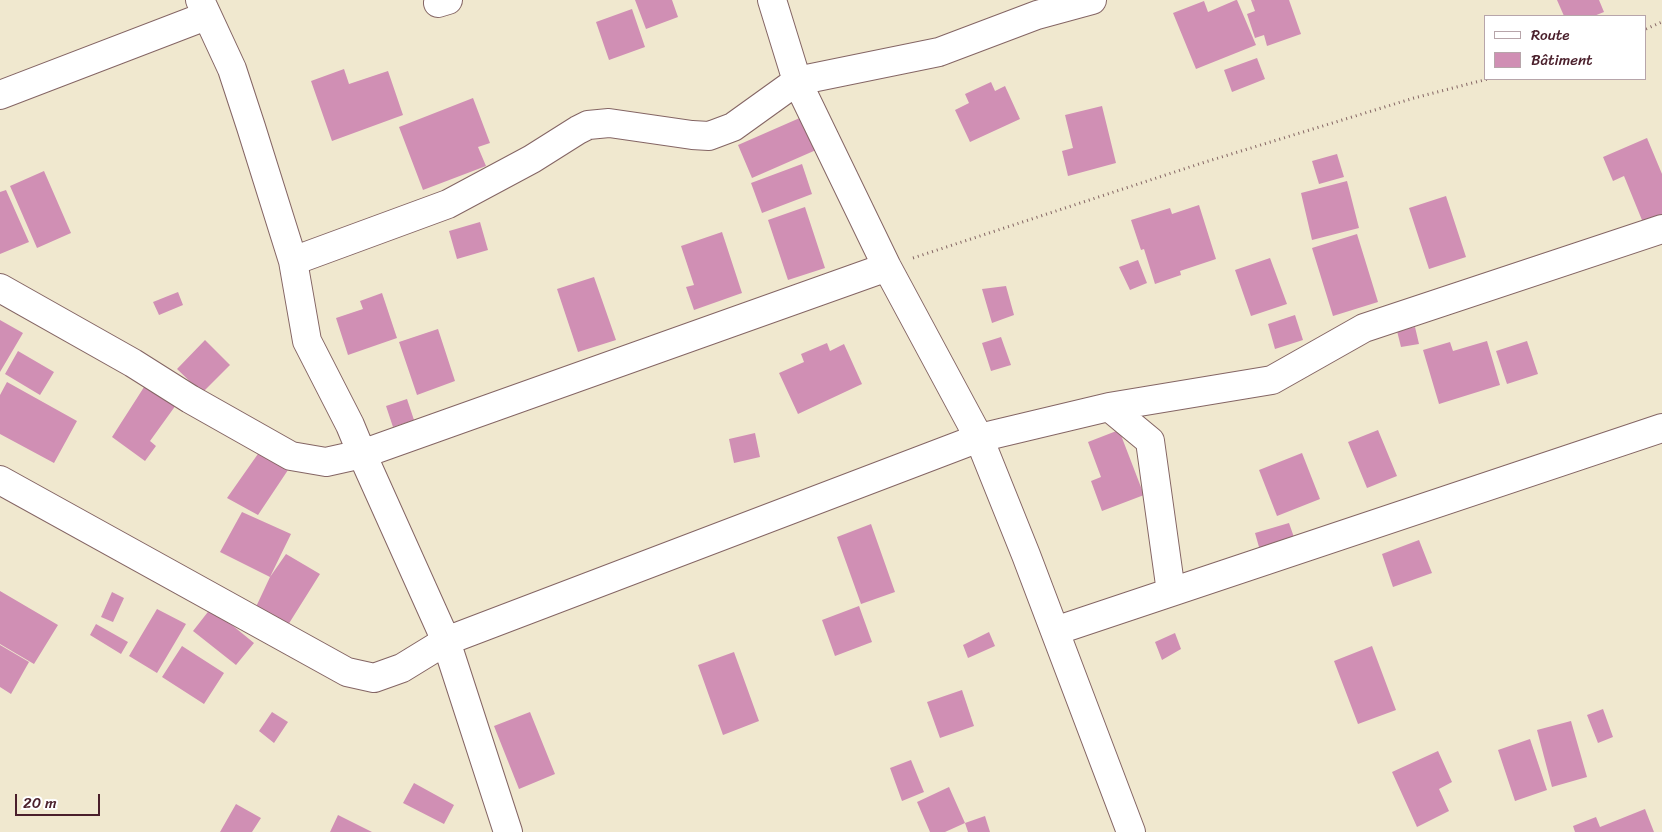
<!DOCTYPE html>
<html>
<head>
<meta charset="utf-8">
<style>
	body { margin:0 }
	#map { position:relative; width:1662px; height:832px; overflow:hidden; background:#f0e8cf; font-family:Sriracha,sans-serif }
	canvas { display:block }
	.legend { position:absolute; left:1484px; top:15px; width:162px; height:65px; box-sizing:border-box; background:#fff; border:1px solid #b7a5aa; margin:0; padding:6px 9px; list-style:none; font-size:15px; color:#4a1f2b }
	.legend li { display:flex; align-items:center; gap:10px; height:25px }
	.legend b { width:25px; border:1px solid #b7a5aa }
	.scale { position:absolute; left:15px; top:794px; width:85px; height:22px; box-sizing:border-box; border:2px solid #4a1f2b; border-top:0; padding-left:6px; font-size:15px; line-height:18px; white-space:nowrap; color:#4a1f2b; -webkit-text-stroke:4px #fff; paint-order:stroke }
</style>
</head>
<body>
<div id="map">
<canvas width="1662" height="832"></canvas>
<ul class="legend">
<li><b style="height:6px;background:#fff"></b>Route</li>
<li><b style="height:14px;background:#d08fb4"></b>Bâtiment</li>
</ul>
<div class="scale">20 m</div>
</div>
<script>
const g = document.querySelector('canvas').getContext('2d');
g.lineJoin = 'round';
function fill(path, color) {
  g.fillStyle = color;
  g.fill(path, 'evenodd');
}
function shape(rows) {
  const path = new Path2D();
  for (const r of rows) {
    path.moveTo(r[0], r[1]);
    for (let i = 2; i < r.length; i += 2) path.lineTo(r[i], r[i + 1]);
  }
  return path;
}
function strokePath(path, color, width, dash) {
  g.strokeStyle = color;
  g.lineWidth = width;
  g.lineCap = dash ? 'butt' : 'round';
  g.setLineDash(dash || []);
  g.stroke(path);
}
fill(shape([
	[635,0,672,0,678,17,646,29],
	[1236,0,1237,0,1256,45,1196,69,1173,13,1204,1,1208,12],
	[1251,0,1289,0,1301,34,1267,46,1264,35,1255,38,1247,14,1255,11],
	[1557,0,1599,0,1604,12,1594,16,1564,16],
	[632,9,645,47,609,60,596,22],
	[1257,58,1265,79,1232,92,1224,70],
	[344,69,349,84,388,71,403,115,332,141,311,81],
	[991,82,995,91,1005,86,1020,119,970,142,955,110,969,103,965,94],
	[473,98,490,143,478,147,486,166,423,190,399,127],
	[1102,106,1116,163,1068,176,1062,151,1073,148,1065,115],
	[802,117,816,150,752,178,738,145],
	[1647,138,1662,174,1662,218,1644,225,1624,176,1613,181,1603,157],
	[1337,154,1344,177,1319,184,1312,161],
	[802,164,812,194,762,213,751,183],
	[44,171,71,233,37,248,10,186],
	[1347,181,1359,228,1312,240,1301,193],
	[6,190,29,242,0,254,0,192],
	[1446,196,1466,257,1429,269,1409,208],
	[1199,205,1216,259,1180,271,1181,275,1155,284,1144,249,1141,250,1131,220,1170,208,1172,214],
	[805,207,825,268,788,280,768,220],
	[480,222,488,250,457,259,449,231],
	[722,232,742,293,694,310,686,287,694,285,681,246],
	[1357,234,1378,302,1333,316,1312,248],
	[1270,258,1287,304,1251,316,1235,270],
	[1138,260,1147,283,1130,290,1119,267],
	[594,277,616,340,578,352,557,289],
	[1006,286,1014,315,992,323,982,289],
	[178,292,183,305,159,315,153,302],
	[382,293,397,338,348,355,336,318,363,309,360,301],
	[1295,315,1303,340,1275,349,1268,324],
	[0,320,23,333,0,372],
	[1415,327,1419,344,1401,347,1397,331],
	[438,329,455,381,417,395,399,342],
	[1001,337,1011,365,991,371,982,343],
	[205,340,230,365,202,393,177,369],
	[1487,341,1500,385,1439,404,1423,350,1450,342,1453,351],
	[1527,341,1538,374,1507,384,1496,351],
	[827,343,830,351,844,344,862,384,798,414,779,373,804,362,801,354],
	[18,351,54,372,40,395,5,374],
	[7,382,77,421,54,463,0,434,0,395],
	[146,384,176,405,150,441,156,446,145,461,112,437],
	[407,399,414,420,393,427,386,406],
	[1119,430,1144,495,1102,511,1091,481,1101,477,1088,442],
	[1378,430,1397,476,1367,488,1348,442],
	[755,433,760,457,734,463,729,439],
	[260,451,288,470,258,515,227,498],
	[1302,453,1320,499,1277,516,1259,470],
	[242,512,291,534,270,577,286,554,320,574,288,625,255,609,270,577,220,552],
	[1289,523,1296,543,1261,554,1255,533],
	[871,524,895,592,861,604,837,537],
	[1419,540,1432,573,1393,587,1382,554],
	[0,591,58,625,34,664,0,644],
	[112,592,124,598,113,622,101,617],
	[859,606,872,642,835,656,822,620],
	[211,608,254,643,236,665,193,631],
	[157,609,186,624,157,673,129,656],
	[96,624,128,642,121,654,90,635],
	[989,632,995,646,968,658,963,645],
	[1175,633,1181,649,1162,660,1155,642],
	[0,645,29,662,11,694,0,687],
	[182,646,224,673,204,704,162,677],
	[1372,646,1396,710,1358,724,1334,661],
	[734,652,759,721,723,735,698,665],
	[962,690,974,726,940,738,927,702],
	[1603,709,1613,737,1598,743,1587,715],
	[272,712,288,722,274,743,259,731],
	[530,712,555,774,519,789,494,726],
	[1571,721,1587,777,1552,787,1537,730],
	[1530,739,1547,790,1515,801,1498,750],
	[1438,751,1452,782,1439,789,1449,811,1417,827,1392,772],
	[911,760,924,792,902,801,890,768],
	[414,783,454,805,444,824,403,803],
	[949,787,965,823,945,832,930,832,917,802],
	[236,804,261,818,252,832,220,832],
	[1645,809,1654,832,1575,832,1573,826,1596,817,1600,827],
	[338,815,372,832,330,832],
	[985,816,990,832,968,832,965,823]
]), '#d08fb4');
const minor = shape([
	[200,0,232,69,251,127,293,261,307,341,350,425,362,454,446,641,508,832],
	[772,0,797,81,887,267,979,438,1026,555,1131,832],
	[438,3,448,0],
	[0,95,206,16],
	[293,261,448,204,532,159,578,130,588,125,609,123,692,135,709,136,733,127,797,81,939,52,1037,15,1092,0],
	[0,288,133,363,190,399,291,456,326,462,362,454,887,267],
	[1109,407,1272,380,1364,328,1662,229],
	[0,480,347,672,374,678,402,668,446,641,979,438,1109,407,1150,441,1171,592],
	[1055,631,1662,428]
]);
strokePath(minor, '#846564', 30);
strokePath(shape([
	[1646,29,1662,22],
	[913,258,1202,163,1414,98,1488,79]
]), '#846564', 3, [1, 4]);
strokePath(minor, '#fff', 28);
</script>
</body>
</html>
